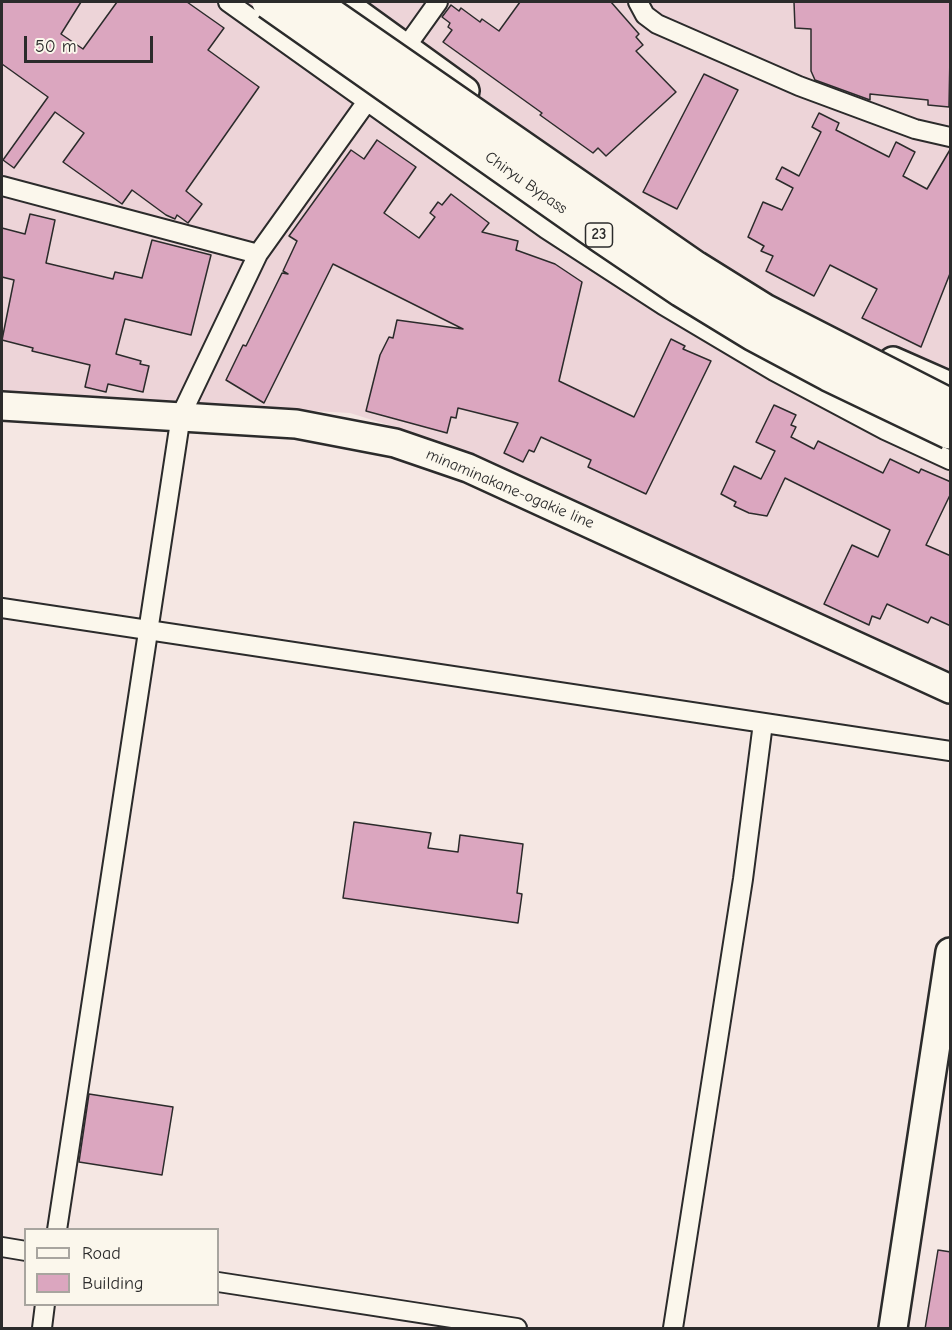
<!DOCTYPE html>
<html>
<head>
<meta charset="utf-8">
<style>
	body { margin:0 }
	#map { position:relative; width:952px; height:1330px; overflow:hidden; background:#f5e7e3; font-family:"Comic Neue",sans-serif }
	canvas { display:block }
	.frame { position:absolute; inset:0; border:3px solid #2b2b2b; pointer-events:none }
	.legend { position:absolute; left:24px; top:1228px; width:195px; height:78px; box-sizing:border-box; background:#fbf7ec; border:2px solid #a8a59f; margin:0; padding:8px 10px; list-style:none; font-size:18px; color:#2b2b2b }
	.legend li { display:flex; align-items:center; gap:12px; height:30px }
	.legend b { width:30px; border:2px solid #a8a59f }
	.scale { position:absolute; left:24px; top:36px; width:129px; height:27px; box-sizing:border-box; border:3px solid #2b2b2b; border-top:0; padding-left:8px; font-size:18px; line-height:21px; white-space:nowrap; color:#2b2b2b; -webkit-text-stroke:4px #fbf7ec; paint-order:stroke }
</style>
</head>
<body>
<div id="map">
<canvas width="952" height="1330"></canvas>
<div class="frame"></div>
<ul class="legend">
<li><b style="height:8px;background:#fbf7ec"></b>Road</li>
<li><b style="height:16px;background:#dba6bf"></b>Building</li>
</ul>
<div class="scale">50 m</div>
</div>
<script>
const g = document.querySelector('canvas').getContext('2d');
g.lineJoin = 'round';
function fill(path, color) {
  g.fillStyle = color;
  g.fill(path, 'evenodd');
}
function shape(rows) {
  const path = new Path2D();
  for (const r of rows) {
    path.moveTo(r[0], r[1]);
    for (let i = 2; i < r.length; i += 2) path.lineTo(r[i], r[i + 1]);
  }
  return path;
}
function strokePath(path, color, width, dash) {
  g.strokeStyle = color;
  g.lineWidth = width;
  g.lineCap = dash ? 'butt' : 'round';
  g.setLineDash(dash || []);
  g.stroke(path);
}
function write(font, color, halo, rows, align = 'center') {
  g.font = font + ' "Comic Neue",sans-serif';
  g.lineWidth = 4.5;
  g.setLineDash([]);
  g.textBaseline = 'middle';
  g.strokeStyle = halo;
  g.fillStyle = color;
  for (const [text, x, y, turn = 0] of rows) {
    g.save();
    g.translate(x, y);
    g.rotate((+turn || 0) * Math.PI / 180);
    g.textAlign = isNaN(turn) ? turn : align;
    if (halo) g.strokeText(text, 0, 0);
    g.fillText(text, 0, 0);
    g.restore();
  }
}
fill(shape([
	[2,2,950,2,950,674,530,479,446,443,350,413,2,394]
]), '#edd4d8');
const building = shape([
	[2,2,81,2,61,34,83,49,117,2,187,2,224,28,208,50,259,87,186,191,202,204,188,223,177,215,175,219,166,215,132,190,122,204,63,162,84,133,55,112,14,168,3,160,48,97,2,64,2,2],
	[520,2,611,2,639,34,636,37,643,45,636,51,676,92,606,156,598,148,593,153,540,115,542,113,443,42,452,30,448,27,450,23,442,17,451,5,459,11,461,8,480,22,482,19,499,31,520,2],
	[794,2,951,2,949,107,928,105,928,100,870,94,870,100,815,80,811,71,811,29,795,28,794,2],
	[704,74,738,90,677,209,643,192,704,74],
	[819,113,839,123,836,130,889,157,896,142,915,152,903,176,927,189,951,148,951,271,921,347,862,318,877,289,830,265,814,296,766,271,773,256,761,251,764,246,748,237,763,202,782,210,793,188,776,179,782,167,799,176,821,132,812,127,819,113],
	[377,140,416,167,384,213,419,238,435,217,430,213,438,202,442,205,451,194,489,223,482,232,518,241,516,250,555,264,582,282,559,381,634,417,671,339,685,346,683,349,711,361,646,494,588,467,591,460,541,437,534,452,529,450,523,462,504,453,518,423,458,408,456,418,451,417,447,433,366,411,380,355,389,337,393,338,397,320,463,329,333,264,264,403,226,380,243,345,246,346,282,273,288,274,283,271,297,241,289,236,351,150,364,159,377,140],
	[30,214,55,220,46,263,113,279,115,272,142,278,152,240,211,255,191,335,125,319,116,354,141,361,140,364,149,366,143,392,108,384,106,392,85,387,90,365,32,351,33,348,2,340,14,280,2,277,2,228,25,234,30,214],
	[774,405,796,415,791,425,796,427,791,437,814,449,818,441,883,473,890,459,919,473,921,469,951,482,951,493,926,545,951,556,951,626,931,617,928,623,887,604,880,619,872,616,869,625,824,604,852,545,878,557,890,530,785,478,767,516,749,513,734,506,736,502,721,494,734,466,761,479,775,451,756,442,774,405],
	[354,822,431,833,428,848,458,852,460,835,523,844,517,893,522,894,518,923,343,898,354,822],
	[89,1094,173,1107,162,1175,79,1162,89,1094],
	[938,1250,951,1252,951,1329,925,1329,938,1250]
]);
fill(building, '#dba6bf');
strokePath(building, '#2b2b2b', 1.5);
const street = shape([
	[228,2,546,229,663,305,774,371,885,430,950,460],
	[638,2,645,15,657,24,799,86,915,129,950,137],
	[2,186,258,254],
	[2,608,950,751],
	[57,1230,181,415,258,254,438,2],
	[2,1247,26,1251],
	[218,1282,517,1328],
	[42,1328,45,1304],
	[673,1328,743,879,763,723]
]);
const secondary = shape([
	[342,2,465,91],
	[893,361,950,386],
	[2,406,296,424,395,443,468,468,950,689],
	[893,1328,950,952]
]);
strokePath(street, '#2b2b2b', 22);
strokePath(secondary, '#2b2b2b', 32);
strokePath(street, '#fbf7ec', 18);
strokePath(secondary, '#fbf7ec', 27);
const highwayBridge = shape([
	[269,2,602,236,682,290,754,334,829,374,950,432],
	[311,2,695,268,764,311,950,406]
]);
strokePath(highwayBridge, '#2b2b2b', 38, []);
strokePath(highwayBridge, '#fbf7ec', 33);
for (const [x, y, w] of [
	[599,235,27]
]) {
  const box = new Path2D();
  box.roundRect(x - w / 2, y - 12, w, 24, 4.5);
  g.fillStyle = '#fbf7ec';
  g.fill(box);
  strokePath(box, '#2b2b2b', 1.5);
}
write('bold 15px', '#2b2b2b', null, [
	["23",599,235]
]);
write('16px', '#2b2b2b', '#fbf7ec', [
	["Chiryu Bypass",526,183,35],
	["minaminakane-ogakie line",510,489,23]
]);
</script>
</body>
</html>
